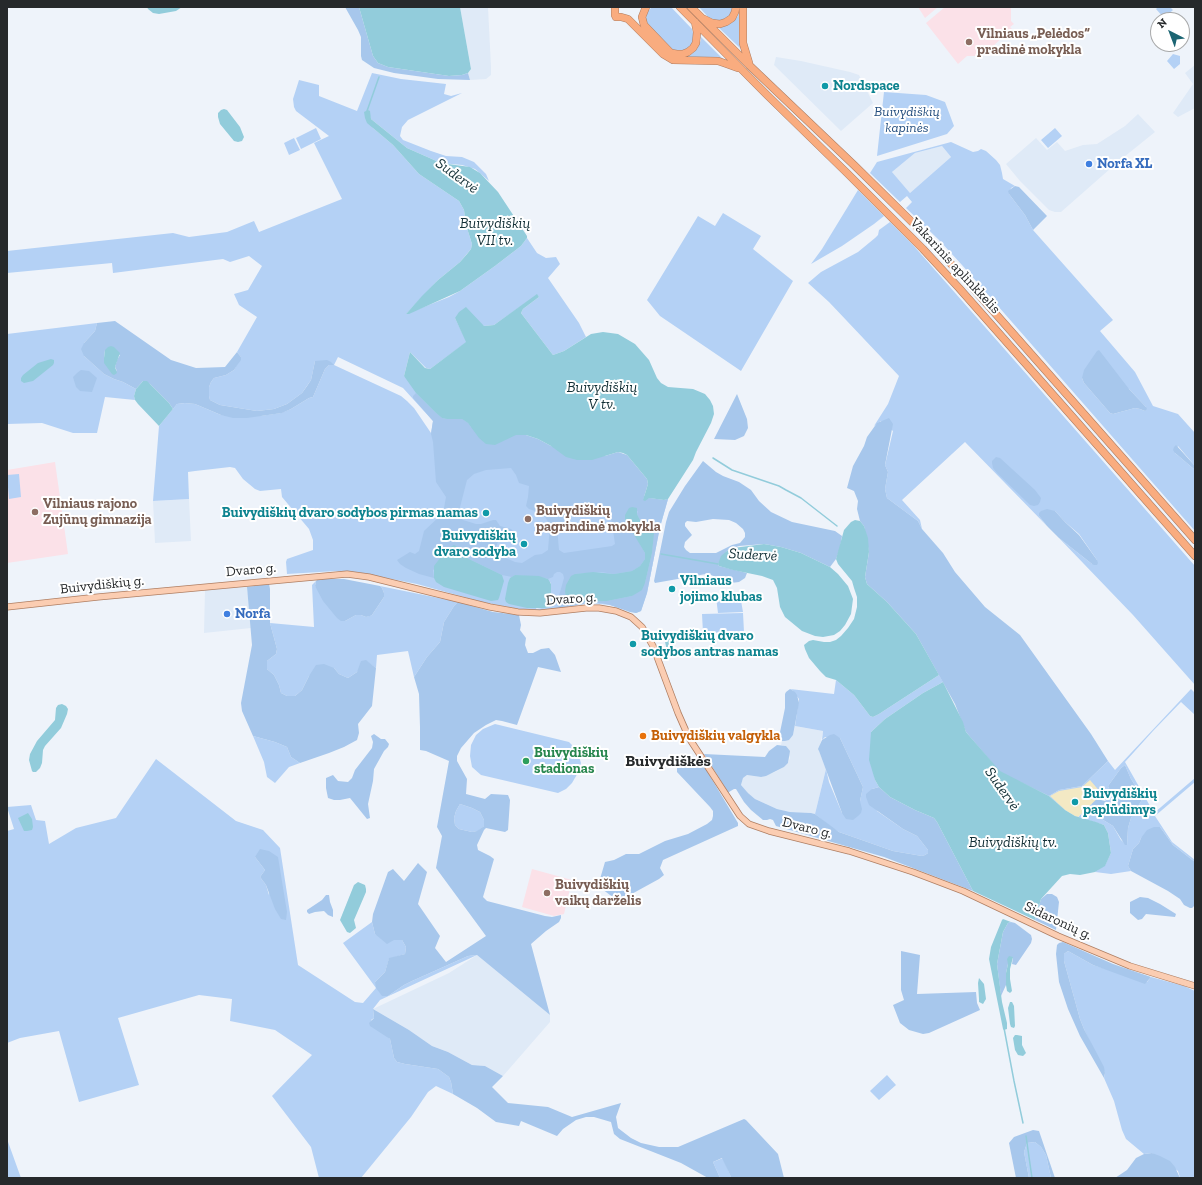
<!DOCTYPE html>
<html>
<head>
<meta charset="utf-8">
<style>
	body { margin:0 }
	#map { position:relative; width:1202px; height:1185px; overflow:hidden; background:#eef3fa; font-family:"Zilla Slab",serif }
	canvas { display:block }
	.frame { position:absolute; inset:0; border:8px solid #26292b; pointer-events:none }
	.north { position:absolute; left:1150px; top:12px; width:40px; height:40px; box-sizing:border-box; background:#fff; border:1px solid #a8a9aa; border-radius:50%; rotate:318deg; font-size:11px; font-weight:700; line-height:16px; text-align:center; color:#26292b }
	.north::after { content:''; display:block; margin:auto; width:14px; height:18px; background:#1c6573; clip-path:polygon(50% 0,100% 100%,50% 72%,0 100%) }
</style>
</head>
<body>
<div id="map">
<canvas width="1202" height="1185"></canvas>
<div class="frame"></div>
<div class="north">N</div>
</div>
<script>
const g = document.querySelector('canvas').getContext('2d');
g.lineJoin = 'round';
function fill(path, color) {
  g.fillStyle = color;
  g.fill(path, 'evenodd');
}
function shape(rows) {
  const path = new Path2D();
  for (const r of rows) {
    path.moveTo(r[0], r[1]);
    for (let i = 2; i < r.length; i += 2) path.lineTo(r[i], r[i + 1]);
  }
  return path;
}
function strokePath(path, color, width, dash) {
  g.strokeStyle = color;
  g.lineWidth = width;
  g.lineCap = dash ? 'butt' : 'round';
  g.setLineDash(dash || []);
  g.stroke(path);
}
function write(font, color, halo, rows, align = 'center') {
  g.font = font + ' "Zilla Slab",serif';
  g.lineWidth = 4;
  g.setLineDash([]);
  g.textBaseline = 'middle';
  g.strokeStyle = halo;
  g.fillStyle = color;
  for (const [text, x, y, turn = 0] of rows) {
    g.save();
    g.translate(x, y);
    g.rotate((+turn || 0) * Math.PI / 180);
    g.textAlign = isNaN(turn) ? turn : align;
    if (halo) g.strokeText(text, 0, 0);
    g.fillText(text, 0, 0);
    g.restore();
  }
}
fill(shape([
	[460,7,488,7,491,67,491,75,486,79,470,80,468,73,471,69],
	[776,57,801,61,850,72,859,75,873,103,841,131,774,65],
	[1195,65,1195,108,1178,117,1173,113,1193,84,1185,73],
	[1138,114,1155,132,1119,161,1061,212,1055,212,1049,210,1020,181,1006,164,1036,138,1047,150,1057,142,1065,151,1083,145,1097,144,1125,126],
	[942,146,951,157,910,193,892,172,915,153],
	[189,499,191,541,155,543,153,501],
	[247,587,251,628,204,633,205,590],
	[795,726,823,731,819,751,826,769,815,814,811,813,790,812,777,809,755,799,748,793,741,785,743,778,747,775,761,777,775,772,784,767,788,763,790,758,786,746,781,745,782,741,785,741,793,735],
	[477,955,550,1015,550,1022,503,1076,485,1066,472,1065,448,1052,432,1046,409,1030,373,1009,449,973]
]), '#dfeaf7');
fill(shape([
	[918,7,938,7,925,18],
	[945,7,1011,7,1011,21,1014,24,1010,27,1012,29,982,56,967,56,958,64,926,23],
	[55,462,68,554,7,563,7,470],
	[532,869,572,880,564,914,554,916,522,907]
]), '#fbe1e8');
fill(shape([
	[652,7,671,7,692,29,694,37,693,40,692,45,685,51,673,51,647,26,646,19,647,14,648,11],
	[699,7,734,7,729,17,720,21,715,21,708,17],
	[1158,7,1170,7,1173,10,1164,18,1156,9],
	[739,9,740,34,741,49,718,27,735,19,738,16],
	[700,36,723,59,683,57,689,56,697,49,701,40],
	[1173,54,1180,56,1180,64,1174,69,1167,61],
	[372,73,401,79,446,84,444,94,451,96,462,93,408,120,402,127,400,136,403,140,431,151,446,156,462,157,474,162,486,174,489,181,475,169,462,165,441,163,407,148,371,119,368,110,373,128,393,145,419,174,459,201,464,210,466,225,472,244,471,249,460,262,438,280,406,314,449,297,460,291,495,266,521,246,527,238,537,253,546,258,556,257,560,264,548,278,579,323,586,337,564,351,553,355,521,313,523,309,539,297,537,295,494,325,484,326,455,318,467,342,430,369,426,368,410,352,404,376,649,498,664,500,668,499,660,527,647,593,641,611,636,613,610,605,590,603,542,611,525,610,482,602,417,584,356,572,336,571,287,574,286,562,287,559,313,550,313,540,309,529,282,497,281,489,260,491,255,489,243,479,235,468,230,467,195,471,188,472,189,499,153,501,159,426,177,404,185,403,195,404,221,415,260,416,281,413,291,409,309,398,313,397,325,369,329,365,315,361,311,380,302,393,287,404,274,409,257,411,220,405,210,400,209,396,209,387,211,382,214,378,226,375,234,370,241,357,237,352,257,317,239,305,234,294,248,290,262,266,249,256,230,262,223,259,113,273,112,263,7,273,7,251,173,233,189,237,227,232,254,221,259,232,342,199,314,143,329,136,296,111,294,107,293,99,299,80,319,85,319,96,357,111],
	[338,357,403,388,433,421,431,433,414,408,407,401,401,396,334,365],
	[550,582,551,584,551,602,548,607,536,609],
	[884,92,926,95,945,102,954,126,947,134,877,156],
	[316,128,321,139,301,149,296,138],
	[1055,128,1062,136,1048,148,1041,140],
	[294,138,300,150,289,155,284,143],
	[951,142,973,152,978,151,981,149,986,151,996,160,1000,165,1002,173,1003,179,1015,186,1011,188,1009,194,1025,215,1033,230,1113,320,1100,331,1135,372,1153,406,1178,414,1195,433,1195,466,1178,446,1175,453,1195,470,1195,531,962,265,939,240,906,208,912,202,907,196,900,202,870,173,877,162],
	[942,146,951,157,910,193,892,172,915,153],
	[1082,378,1129,389,1146,407,1145,411,1140,409,1135,408,1113,414,1110,413,1084,383],
	[858,190,884,216,874,224,842,246,811,264,822,249],
	[723,213,761,236,753,249,793,281,741,371,660,316,647,300,698,216,715,226],
	[890,222,913,245,1195,566,1195,685,1133,615,1059,538,1092,564,1097,560,1079,534,1065,522,1055,511,1039,516,1047,526,965,442,902,500,920,520,922,529,918,521,887,498,885,489,888,472,885,465,893,431,881,421,874,426,888,404,899,376,829,302,808,283,821,272,858,252,875,238,878,235,879,230],
	[97,323,95,331,84,343,84,356,104,374,114,379,123,382,136,389,134,396,135,400,105,397,97,433,73,433,42,423,7,424,7,334],
	[19,474,21,497,9,499,7,475],
	[316,581,315,586,345,621,356,615,361,615,366,617,372,615,384,597,384,593,382,588,380,586,458,602,454,606,444,622,440,642,427,657,414,677,408,651,377,655,376,668,366,661,357,672,348,678,339,674,334,668,309,676,302,690,295,696,287,696,281,693,279,685,274,675,267,669,267,661,276,654,277,649,270,623,314,627,312,585],
	[740,595,743,612,718,613,716,597],
	[743,613,744,632,703,633,702,614],
	[939,675,943,682,923,693,885,719,871,732,875,780,879,787,872,789,877,811,903,829,917,836,928,850,928,853,925,855,922,856,893,851,839,832,832,828,815,814,826,769,829,782,842,813,860,804,860,801,863,787,840,738,825,737,822,740,823,731,795,726,799,699,792,690,790,689,834,694,836,680,854,695,870,716,873,717,879,714],
	[1191,689,1195,693,1195,715,1181,702,1153,731,1125,762,1154,813,1195,778,1195,782,1155,816,1172,842,1195,860,1195,862,1173,845,1160,827,1141,838,1139,843,1133,849,1128,866,1131,871,1111,874,1095,872,1105,865,1111,853,1108,833,1104,825,1078,817,1087,808,1065,810,1049,796,1059,790,1082,786,1108,761,1115,770],
	[1125,765,1131,779,1143,798,1131,818,1128,828,1127,845,1121,840,1113,826,1100,818,1092,808,1096,797,1105,800,1112,807,1116,807,1116,802,1113,798,1108,786,1121,768],
	[495,724,569,742,577,750,581,763,579,771,572,783,566,789,558,793,481,775,472,767,470,756,471,745,476,735,483,729],
	[253,736,275,742,287,747,291,757,300,763,289,767,275,783,267,777,264,762],
	[156,759,236,821,263,830,280,848,298,965,355,1002,363,1003,376,988,343,943,372,922,375,934,394,940,402,940,406,947,405,954,389,959,385,972,375,982,388,996,404,985,412,981,468,956,477,955,380,1000,373,1009,374,1018,371,1020,390,1039,394,1058,397,1062,405,1064,438,1069,449,1077,451,1082,453,1094,436,1086,428,1092,411,1117,361,1178,319,1178,311,1147,272,1096,312,1055,275,1030,230,1021,232,999,199,995,118,1018,139,1085,79,1102,59,1031,20,1038,7,1043,7,831,14,829,7,807,31,805,36,820,45,821,49,844,76,828,116,818],
	[255,857,278,857,269,895,266,885,260,877,265,870],
	[460,804,472,808,480,812,484,820,484,826,478,831,472,832,459,829,455,825,454,818,456,811],
	[1068,951,1093,965,1147,982,1151,977,1184,986,1195,991,1195,1178,1180,1178,1178,1171,1152,1153,1144,1154,1126,1139,1122,1130,1114,1101,1104,1078,1105,1073,1084,1029,1080,1019,1064,961,1064,954],
	[887,1075,896,1085,879,1100,870,1091],
	[7,1139,21,1178,7,1178],
	[1035,1142,1041,1147,1046,1155,1051,1178,1029,1178,1024,1152,1027,1143],
	[723,1158,731,1177,729,1178,720,1178,713,1162]
]), '#b4d1f5');
fill(shape([
	[345,7,359,7,373,56,378,63,388,67,449,76,462,75,468,73,470,80,438,79,394,73,374,68,362,60,361,56,361,37,358,30],
	[1015,186,1019,187,1047,216,1033,230,1025,215,1009,194,1008,191],
	[115,321,171,360,196,368,225,367,237,352,241,357,241,360,238,364,234,370,226,375,214,378,211,382,209,387,209,396,210,400,220,405,257,411,274,409,287,404,302,393,307,386,311,380,315,361,327,360,331,362,334,365,329,365,325,369,313,397,309,398,291,409,282,413,247,418,233,418,221,415,195,404,185,403,177,404,173,409,169,403,150,384,143,381,136,389,123,382,114,379,104,374,84,356,81,349,84,343,95,331,97,323],
	[105,350,120,355,117,360,115,367,117,371,104,358],
	[1099,350,1129,389,1146,407,1147,409,1145,411,1140,409,1135,408,1113,414,1110,413,1084,383,1082,378,1084,370,1097,351],
	[81,370,89,371,97,378,92,392,80,391,76,387,73,377,77,373],
	[416,393,435,412,442,418,447,419,462,419,468,423,471,427,516,435,526,435,538,439,551,446,605,456,618,452,627,455,647,479,648,484,643,500,649,498,664,500,668,499,660,527,647,593,641,611,636,613,630,612,610,605,601,603,590,603,559,608,557,603,564,578,563,574,560,572,557,572,554,574,553,577,548,579,546,578,515,575,512,577,502,575,469,559,460,551,433,570,434,578,419,574,406,568,400,564,397,560,410,552,415,554,419,551,424,531,441,515,444,508,446,497,436,482,433,442,431,434,433,421,413,398,413,396],
	[511,468,516,475,519,483,529,486,528,497,526,506,529,509,541,513,545,517,550,525,548,550,542,554,535,555,522,563,515,562,499,555,494,551,498,542,506,541,515,536,514,532,511,529,500,526,496,520,493,520,481,524,476,524,463,520,458,515,467,480,474,474,486,470],
	[572,505,605,506,608,508,610,511,615,544,612,546,564,553,559,550,557,527,559,524,568,521,572,518,567,510,569,507],
	[638,511,637,514,640,520,653,531,652,553,645,583,632,596,607,601,579,602,575,574,601,572,614,574,632,571,640,566,645,559,645,553,626,520,625,516],
	[737,394,747,419,748,428,744,436,735,440,714,439],
	[889,418,893,424,885,465,888,472,885,489,887,498,918,521,922,529,943,553,955,572,985,607,1020,635,1091,734,1108,761,1082,786,1059,790,1049,796,1000,772,966,732,955,704,916,634,887,602,867,584,865,577,869,552,864,526,860,521,857,509,858,501,854,491,847,488,853,466,864,446,867,437,877,423],
	[1176,445,1195,466,1195,470,1175,453,1173,450,1174,447],
	[996,457,1000,458,1035,490,1041,498,1040,502,1038,505,1034,506,1030,505,997,473,993,468,992,463,992,461],
	[703,461,716,472,723,476,739,482,751,490,759,501,771,512,792,522,835,531,842,536,840,548,836,559,830,567,801,553,781,547,764,544,739,546,733,548,727,551,718,564,719,566,747,573,745,578,739,582,731,583,711,575,706,574,655,583,654,581,666,522,669,512,685,486],
	[713,519,729,520,736,523,743,529,745,533,745,537,740,543,732,545,716,553,690,553,686,550,684,547,685,542,692,535,685,526,685,523,687,521,696,522],
	[1047,509,1055,511,1065,522,1079,535,1097,560,1098,563,1097,565,1094,565,1092,564,1059,538,1047,526,1039,516,1039,513,1041,511],
	[318,579,344,579,380,586,382,588,384,593,384,597,372,615,370,616,366,617,361,615,356,615,345,621,341,621,337,618,323,601,315,586,316,581],
	[269,584,270,589,270,623,277,649,276,654,267,661,267,669,274,675,279,685,281,693,287,696,295,696,302,690,309,676,316,665,324,664,334,668,339,674,348,678,357,672,361,661,366,660,376,668,372,706,358,724,359,733,357,740,344,747,329,753,300,763,291,757,287,747,275,742,253,736,242,711,241,703,252,645,247,587],
	[458,602,493,612,519,615,521,625,520,630,526,638,525,645,528,653,533,653,541,649,549,648,555,655,561,672,538,667,517,725,502,721,496,720,486,725,474,733,461,748,457,756,457,761,467,779,466,794,485,799,491,794,508,795,510,800,508,830,505,832,486,828,484,830,477,845,478,850,490,856,494,859,483,897,487,901,545,916,552,917,561,915,561,918,559,922,546,931,531,944,550,1015,477,955,468,956,412,981,404,985,388,996,382,996,376,988,375,982,385,972,389,958,405,954,406,947,402,940,394,940,387,944,375,934,372,922,373,914,388,872,393,869,404,881,418,863,427,872,418,904,440,936,435,948,446,962,486,936,436,868,442,836,437,827,449,761,426,751,420,750,420,727,419,694,414,677,427,657,440,642,444,622,454,606],
	[460,804,472,808,480,812,484,820,484,826,477,831,472,832,459,829,455,825,454,818,456,811],
	[790,689,795,692,797,695,799,703,793,735,789,740,785,741,782,741,779,737,785,708,785,694,786,692],
	[374,734,381,739,385,739,389,744,388,747,384,751,374,769,373,781,368,804,370,818,367,819,350,798,340,800,334,800,328,798,326,788,326,778,333,775,338,781,348,782,352,778,355,770,372,748,373,742,371,736],
	[834,734,840,738,863,787,860,801,862,809,861,813,858,816,853,820,846,819,842,813,819,751,818,749,822,740,830,735],
	[777,745,786,746,790,751,788,763,784,767,766,776,761,777,747,775,743,778,741,785,748,793,755,799,777,809,790,812,811,813,815,814,839,832,893,851,922,856,925,855,928,853,928,850,917,836,903,829,869,805,866,797,866,794,872,789,879,787,890,797,915,810,927,815,934,818,937,822,973,891,884,857,776,826,773,820,770,819,767,820,763,820,751,810,744,802,736,789,734,789,729,792,728,792,704,754,765,757,769,751],
	[683,758,699,760,701,761,738,823,738,826,663,860,660,868,664,875,659,879,628,896,615,898,610,895,602,889,600,879,605,862,614,860,626,854,639,854,665,841,688,834,707,824,712,820,713,816,713,811,710,807,677,772,677,765],
	[1125,765,1131,779,1143,798,1131,818,1128,828,1127,845,1125,845,1113,826,1100,818,1092,808,1092,801,1096,797,1099,797,1101,800,1109,802,1112,807,1116,807,1116,802,1113,798,1108,786,1121,768],
	[1154,827,1160,827,1173,845,1195,862,1195,905,1192,908,1190,908,1184,905,1180,899,1168,891,1131,871,1128,866,1133,849,1139,843,1141,838,1147,830],
	[260,849,269,851,278,857,287,912,286,920,281,919,275,909,266,885,260,877,265,870,255,857],
	[1047,894,1052,894,1057,897,1059,902,1056,930,1035,920,1041,899],
	[326,895,329,895,330,902,333,910,333,917,328,915,324,911,315,912,309,914,307,912,307,910,322,900],
	[1140,897,1148,898,1160,904,1176,914,1175,917,1146,914,1142,919,1138,920,1130,913,1130,902],
	[1011,922,1015,923,1031,935,1032,939,1031,943,1016,965,1012,964,1013,957,1008,964,1006,973,1006,985,1001,996,997,964,1003,932,1008,923],
	[1063,942,1113,964,1151,977,1145,984,1093,965,1068,951,1064,954,1064,961,1080,1019,1084,1029,1104,1067,1105,1073,1104,1078,1080,1036,1068,1009,1059,982,1056,954,1057,945,1059,943],
	[901,951,920,955,917,994,976,992,977,1003,980,1010,929,1033,923,1034,909,1030,900,1023,893,1005,904,1000,901,990],
	[373,1009,409,1030,432,1046,448,1052,472,1065,485,1066,503,1076,492,1087,508,1103,548,1107,572,1117,621,1103,616,1117,618,1128,631,1138,641,1143,659,1147,678,1147,744,1119,746,1120,778,1154,784,1178,729,1178,731,1177,722,1158,713,1162,720,1178,708,1178,681,1163,620,1139,614,1134,611,1122,594,1117,586,1117,576,1120,563,1129,557,1136,521,1121,519,1126,496,1122,477,1108,453,1094,451,1082,449,1077,438,1069,405,1064,397,1062,394,1058,390,1039,370,1026,369,1023,374,1018],
	[1033,1130,1039,1131,1055,1178,1051,1178,1046,1155,1041,1147,1035,1142,1027,1143,1024,1152,1029,1178,1016,1178,1009,1143,1014,1137],
	[1152,1153,1160,1156,1170,1161,1175,1167,1180,1178,1115,1178,1127,1170,1136,1158,1144,1154]
]), '#a7c7ec');
fill(shape([
	[1090,780,1102,794,1078,817,1075,816,1065,810,1050,796,1059,791,1082,787]
]), '#f3e9c4');
fill(shape([
	[147,7,182,7,176,11,159,14,153,13,148,9],
	[359,7,460,7,471,69,468,73,462,75,449,76,388,67,378,63,373,56],
	[224,109,227,110,240,127,244,137,242,141,238,142,234,141,220,124,218,117,218,113,221,110],
	[368,110,370,111,371,119,407,148,441,163,470,167,480,173,498,192,527,236,527,238,521,246,495,266,460,291,409,314,406,314,422,296,438,280,460,262,467,254,471,249,472,244,466,225,464,210,459,201,419,174,393,145,367,123,365,118,364,112],
	[537,294,539,297,523,309,521,313,553,355,564,351,591,334,603,332,618,334,635,344,649,360,657,378,661,383,668,387,693,389,705,394,710,400,713,406,714,414,711,423,696,452,693,460,668,499,664,500,649,498,645,501,643,500,648,484,647,479,627,455,623,453,618,452,592,460,577,460,566,457,551,446,538,439,526,435,516,435,495,445,486,444,479,438,468,423,462,419,447,419,442,418,435,412,416,393,404,376,410,352,425,368,430,369,466,342,455,318,459,312,466,307,484,326,494,325],
	[111,346,114,347,120,353,115,367,117,373,114,375,112,374,104,363,104,358,105,350,108,347],
	[51,359,54,360,54,363,53,365,33,381,24,383,21,381,21,378,23,375,38,363],
	[143,381,147,381,169,403,173,409,159,426,138,404,135,400,134,396,136,389],
	[632,507,637,508,637,514,640,520,654,533,652,553,645,583,642,590,632,596,607,601,579,602,569,601,566,599,565,591,566,585,571,576,575,574,593,572,614,574,632,571,640,566,645,559,645,553,625,520,625,515,629,508],
	[855,520,860,521,864,526,868,538,869,552,865,577,867,584,887,602,916,634,939,675,879,714,873,717,870,716,854,695,836,680,826,677,820,671,809,658,805,649,804,645,809,641,813,640,824,642,830,642,836,640,841,636,848,628,854,619,857,607,857,597,854,588,852,581,838,564,836,559,844,530,851,522],
	[764,544,781,547,801,553,830,567,838,574,848,586,853,599,851,614,845,625,840,631,834,635,823,637,815,636,802,631,785,617,780,607,777,588,773,580,762,576,733,570,719,566,718,564,721,556,727,551,733,548],
	[454,545,456,546,464,555,469,559,502,575,504,581,499,598,498,600,491,601,444,587,436,582,434,578,434,566,447,549],
	[515,575,539,576,548,579,551,584,551,602,548,607,545,608,527,608,509,604,506,602,505,599,508,583,510,578],
	[667,632,669,632,672,635,674,647,672,653,667,651,664,637,664,635],
	[943,682,963,722,966,732,1000,771,1049,796,1065,810,1075,816,1096,822,1104,825,1108,833,1111,853,1105,866,1095,872,1080,875,1070,874,1062,876,1041,899,1035,920,973,891,937,822,934,818,927,815,915,810,890,797,879,787,875,780,869,760,871,732,885,719,923,693],
	[62,704,66,706,68,709,67,714,61,728,45,746,43,750,42,763,40,768,36,772,33,772,32,771,29,760,30,754,37,741,55,720,56,708,58,705],
	[28,813,32,819,33,827,32,830,27,831,24,831,18,818],
	[358,882,365,885,366,889,366,892,354,920,356,928,350,933,347,932,340,920,354,885],
	[1003,919,1011,922,1008,923,1003,932,997,964,1002,1002,1007,1023,1007,1029,1004,1030,1003,1029,989,959,991,947,1002,920],
	[1009,956,1013,957,1010,969,1010,979,1012,991,1010,993,1007,991,1006,985,1006,973,1008,964,1007,959],
	[979,978,984,984,986,999,983,1004,979,1002,979,999,978,983],
	[1010,1002,1012,1002,1014,1006,1015,1026,1014,1028,1011,1027,1010,1024,1008,1008],
	[1015,1035,1017,1035,1022,1036,1022,1045,1026,1053,1023,1056,1018,1055,1015,1050,1013,1038]
]), '#92ccdb');
strokePath(shape([
	[367,111,379,77],
	[713,458,732,470,779,486,786,490,801,498,837,526],
	[661,554,718,564],
	[1004,1028,1014,1081,1023,1123],
	[1026,1136,1032,1178]
]), '#92ccdb', 1.5);
const major = shape([
	[7,607,98,597,347,574,369,577,490,607,518,612,540,613,586,608,599,608,616,611,631,617,642,627,653,646,678,713,689,738,740,816,749,824,769,831,849,851,913,872,963,891,1058,936,1130,966,1195,986]
]);
const highway = shape([
	[646,7,642,17,644,25,667,49,671,53,677,54,683,54,688,52,693,48,696,43,697,32,695,22],
	[680,7,766,94,847,173,923,249,959,288,1195,556],
	[691,7,749,65,855,166,917,227,965,279,1195,540],
	[743,7,743,43,749,63],
	[615,15,615,7],
	[616,17,621,17,628,19,663,54,673,60,718,61,724,63,738,68],
	[704,19,712,23,720,24,726,22,732,18,735,12,736,7]
]);
strokePath(major, '#af7e62', 7);
strokePath(highway, '#af7e62', 8);
strokePath(major, '#fbcdb2', 5.5);
strokePath(highway, '#f9ac7f', 7);
for (const [x, y, r, color] of [
	[969,42,4,"#8d6e63"],
	[825,86,4,"#0f9aa8"],
	[1089,164,4,"#3f7fe0"],
	[35,512,4,"#8d6e63"],
	[486,513,4,"#0f9aa8"],
	[528,519,4,"#8d6e63"],
	[524,544,4,"#0f9aa8"],
	[672,589,4,"#0f9aa8"],
	[227,614,4,"#3f7fe0"],
	[633,644,4,"#0f9aa8"],
	[643,736,4,"#e8710a"],
	[526,761,4,"#2e9e5b"],
	[1075,802,4,"#0f9aa8"],
	[547,893,4,"#8d6e63"]
]) {
  const dot = new Path2D();
  dot.arc(x, y, r, 0, 2 * Math.PI);
  g.fillStyle = color;
  g.fill(dot);
  strokePath(dot, '#fff', 1.5);
}
write('bold 14px', '#785e54', '#fff', [
	["Vilniaus „Pelėdos“",977,34],
	["pradinė mokykla",977,50],
	["Vilniaus rajono",43,504],
	["Zujūnų gimnazija",43,520],
	["Buivydiškių",536,511],
	["pagrindinė mokykla",536,527],
	["Buivydiškių",555,885],
	["vaikų darželis",555,901]
], 'left');
write('bold 14px', '#0d838f', '#fff', [
	["Nordspace",833,86],
	["Buivydiškių dvaro sodybos pirmas namas",478,513,"right"],
	["Buivydiškių",516,536,"right"],
	["dvaro sodyba",516,552,"right"],
	["Vilniaus",680,581],
	["jojimo klubas",680,597],
	["Buivydiškių dvaro",641,636],
	["sodybos antras namas",641,652],
	["Buivydiškių",1083,794],
	["paplūdimys",1083,810]
], 'left');
write('italic 14px', '#265080', '#fff', [
	["Buivydiškių",907,112],
	["kapinės",907,128]
]);
write('bold 14px', '#366cbe', '#fff', [
	["Norfa XL",1097,164],
	["Norfa",235,614]
], 'left');
write('14px', '#26292b', '#fff', [
	["Vakarinis aplinkkelis",955,266,47],
	["Dvaro g.",251,570,-5],
	["Buivydiškių g.",102,585,-6],
	["Dvaro g.",571,599,-4],
	["Dvaro g.",807,828,14],
	["Sidaronių g.",1058,921,25]
]);
write('bold 14px', '#c56008', '#fff', [
	["Buivydiškių valgykla",651,736]
], 'left');
write('bold 14px', '#27864d', '#fff', [
	["Buivydiškių",534,753],
	["stadionas",534,769]
], 'left');
write('italic 15px', '#133037', '#fff', [
	["Sudervė",457,176,36],
	["Buivydiškių",495,224],
	["VII tv.",495,241],
	["Buivydiškių",602,388],
	["V tv.",602,405],
	["Sudervė",753,555,3],
	["Sudervė",1002,789,55],
	["Buivydiškių tv.",1013,843]
]);
write('bold 16px', '#26292b', '#fff', [
	["Buivydiškės",668,761]
]);
</script>
</body>
</html>
